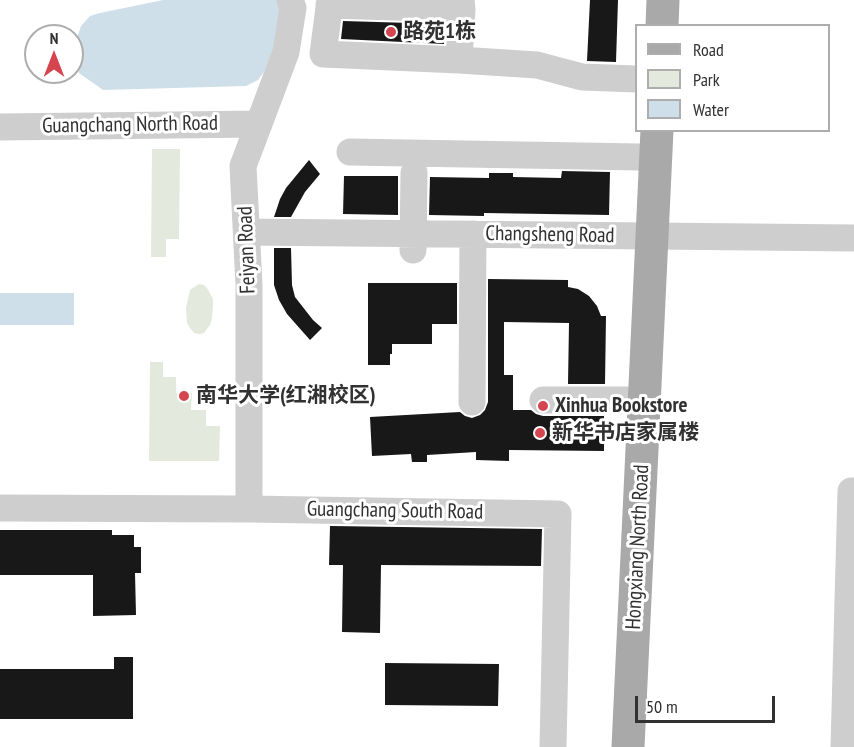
<!DOCTYPE html>
<html>
<head>
<meta charset="utf-8">
<style>
	body { margin:0 }
	#map { position:relative; width:854px; height:747px; overflow:hidden; background:#fff; font-family:"PT Sans Narrow",sans-serif }
	canvas { display:block }
	.legend { position:absolute; left:635px; top:24px; width:195px; height:108px; box-sizing:border-box; background:#fff; border:2px solid #adadad; margin:0; padding:8px 10px; list-style:none; font-size:18px; color:#313131 }
	.legend li { display:flex; align-items:center; gap:12px; height:30px }
	.legend b { width:30px; border:2px solid #adadad }
	.north { position:absolute; left:24px; top:24px; width:60px; height:60px; box-sizing:border-box; background:#fff; border:2px solid #adadad; border-radius:50%; rotate:0deg; font-size:16px; font-weight:700; line-height:24px; text-align:center; color:#313131 }
	.north::after { content:''; display:block; margin:auto; width:21px; height:27px; background:#d54550; clip-path:polygon(50% 0,100% 100%,50% 72%,0 100%) }
	.scale { position:absolute; left:635px; top:696px; width:140px; height:27px; box-sizing:border-box; border:3px solid #313131; border-top:0; padding-left:8px; font-size:18px; line-height:21px; white-space:nowrap; color:#313131; -webkit-text-stroke:4px #fff; paint-order:stroke }
</style>
</head>
<body>
<div id="map">
<canvas width="854" height="747"></canvas>
<ul class="legend">
<li><b style="height:8px;background:#a9a9a9"></b>Road</li>
<li><b style="height:16px;background:#e4e9dd"></b>Park</li>
<li><b style="height:16px;background:#cfdfea"></b>Water</li>
</ul>
<div class="north">N</div>
<div class="scale">50 m</div>
</div>
<script>
const g = document.querySelector('canvas').getContext('2d');
g.lineJoin = 'round';
function fill(path, color) {
  g.fillStyle = color;
  g.fill(path, 'evenodd');
}
function shape(rows) {
  const path = new Path2D();
  for (const r of rows) {
    path.moveTo(r[0], r[1]);
    for (let i = 2; i < r.length; i += 2) path.lineTo(r[i], r[i + 1]);
  }
  return path;
}
function strokePath(path, color, width, dash) {
  g.strokeStyle = color;
  g.lineWidth = width;
  g.lineCap = dash ? 'butt' : 'round';
  g.setLineDash(dash || []);
  g.stroke(path);
}
function write(font, color, halo, rows, align = 'center') {
  g.font = font + ' "PT Sans Narrow","Noto Sans SC",sans-serif';
  g.lineWidth = 6;
  g.setLineDash([]);
  g.textBaseline = 'middle';
  g.strokeStyle = halo;
  g.fillStyle = color;
  for (const [text, x, y, turn = 0] of rows) {
    g.save();
    g.translate(x, y);
    g.rotate((+turn || 0) * Math.PI / 180);
    g.textAlign = isNaN(turn) ? turn : align;
    if (halo) g.strokeText(text, 0, 0);
    g.fillText(text, 0, 0);
    g.restore();
  }
}
fill(shape([
	[152,149,180,149,179,239,166,239,166,257,151,257],
	[199,284,204,285,207,288,213,299,213,307,212,318,210,325,204,333,199,334,194,333,190,328,187,323,186,308,190,290],
	[150,362,163,362,163,377,176,377,176,393,192,393,191,410,206,410,206,426,220,426,219,461,149,461]
]), '#e4e9dd');
fill(shape([
	[163,0,281,0,283,27,264,72,258,80,246,86,103,90,79,73,77,38,81,26,90,16,100,13],
	[0,293,74,293,74,325,0,325]
]), '#cfdfea');
fill(shape([
	[590,0,618,0,616,62,587,61],
	[343,21,445,24,444,44,341,39],
	[309,160,320,174,305,192,291,217,274,217,280,199,286,188],
	[562,171,610,172,609,215,484,213,484,216,429,215,430,177,489,178,489,173,513,173,513,177,561,178],
	[344,176,398,176,398,215,343,214],
	[274,248,291,248,292,285,295,297,313,320,322,328,310,340,287,314,279,300,274,285],
	[488,279,568,280,568,287,578,289,589,296,597,306,601,316,606,316,605,384,568,384,569,323,504,322,504,375,513,375,513,410,531,410,536,414,543,416,604,416,604,451,509,450,509,461,476,460,476,452,427,455,427,462,412,462,411,454,372,456,370,417,460,412,465,416,472,418,480,415,485,410,488,402],
	[368,283,457,283,457,324,432,324,432,344,392,344,392,354,390,354,390,365,368,365],
	[330,526,542,529,541,566,381,565,380,633,342,632,343,565,329,565],
	[0,530,112,530,112,535,134,535,134,547,141,547,141,573,135,573,136,615,93,616,93,575,0,575],
	[114,657,133,657,133,719,0,719,0,669,114,669],
	[385,663,499,664,498,706,385,705]
]), '#181818');
strokePath(shape([
	[330,0,323,54,459,60],
	[461,0,462,9,459,60,537,65,582,77,636,79],
	[329,5,462,9],
	[0,127,259,124],
	[350,152,639,157],
	[247,232,854,238],
	[413,250,414,173],
	[543,400,629,400],
	[472,402,473,234],
	[0,508,249,509,558,514,553,747],
	[249,509,249,285,243,166,286,52,293,8,290,0],
	[844,747,851,491,854,491]
]), '#cecece', 27);
strokePath(shape([
	[662,26,663,0],
	[628,747,657,130]
]), '#a9a9a9', 33);
for (const [x, y, r, color] of [
	[391,32,6,"#d54550"],
	[184,396,6,"#d54550"],
	[543,406,6,"#d54550"],
	[540,433,6,"#d54550"]
]) {
  const dot = new Path2D();
  dot.arc(x, y, r, 0, 2 * Math.PI);
  g.fillStyle = color;
  g.fill(dot);
  strokePath(dot, '#fff', 2);
}
write('bold 21px', '#313131', '#fff', [
	["路苑1栋",403,32],
	["南华大学(红湘校区)",196,396],
	["Xinhua Bookstore",555,406],
	["新华书店家属楼",552,433]
], 'left');
write('21px', '#313131', '#fff', [
	["Guangchang North Road",130,125,-1],
	["Changsheng Road",550,235,1],
	["Feiyan Road",247,250,-92],
	["Guangchang South Road",395,511,1],
	["Hongxiang North Road",638,547,-87]
]);
</script>
</body>
</html>
